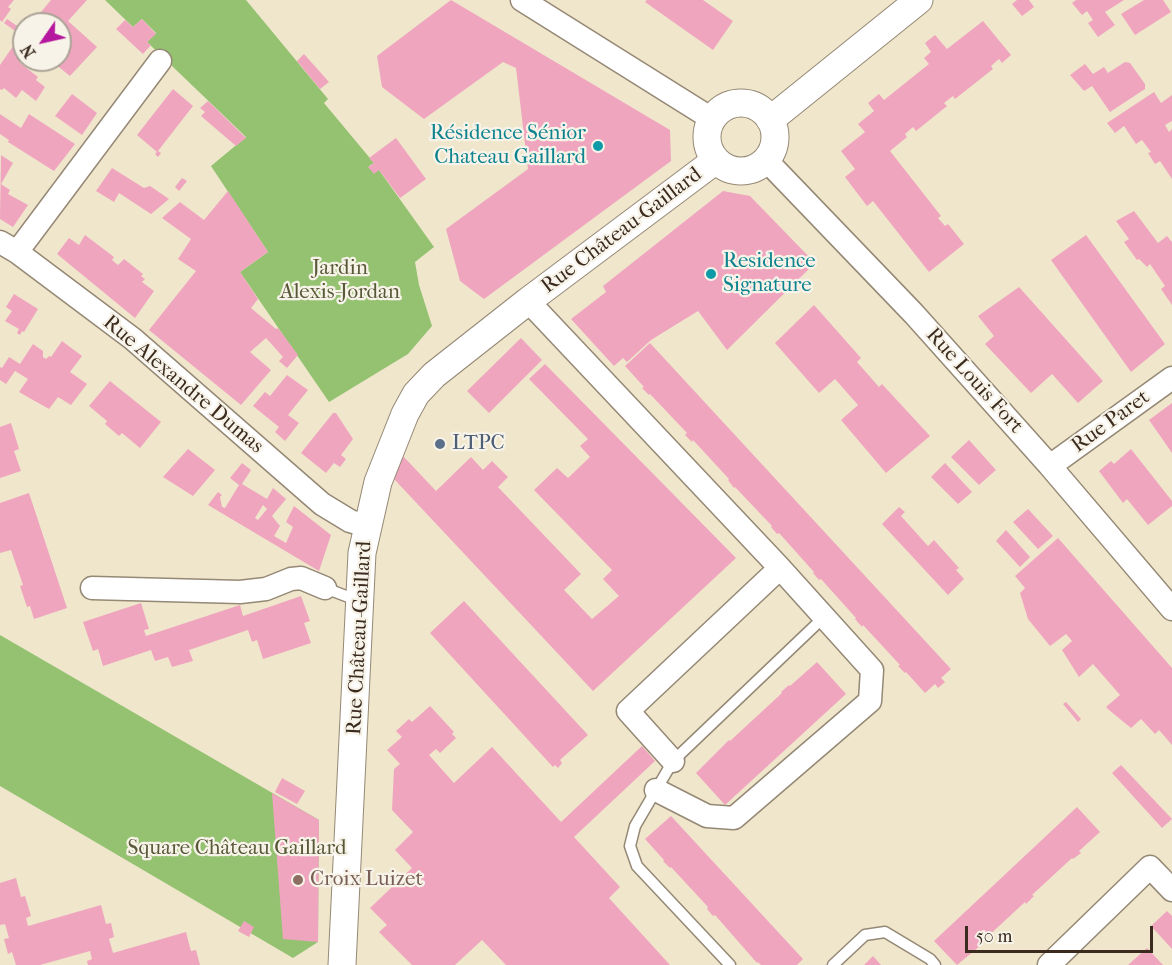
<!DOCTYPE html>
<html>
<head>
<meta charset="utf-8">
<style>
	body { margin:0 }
	#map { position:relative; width:1172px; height:965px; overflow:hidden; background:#efe6cc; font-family:"IM FELL French Canon",serif }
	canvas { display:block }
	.north { position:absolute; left:12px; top:12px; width:60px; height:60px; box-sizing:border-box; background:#f7f3e8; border:2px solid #aca397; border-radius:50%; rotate:236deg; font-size:16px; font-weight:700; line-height:24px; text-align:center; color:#3b2a1e }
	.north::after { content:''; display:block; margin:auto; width:21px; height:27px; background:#b5179e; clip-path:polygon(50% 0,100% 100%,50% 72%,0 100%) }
	.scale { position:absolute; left:965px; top:926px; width:188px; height:27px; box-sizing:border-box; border:3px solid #3b2a1e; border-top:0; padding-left:8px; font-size:18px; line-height:21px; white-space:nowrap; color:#3b2a1e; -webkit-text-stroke:4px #f7f3e8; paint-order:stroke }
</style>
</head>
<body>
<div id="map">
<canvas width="1172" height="965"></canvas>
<div class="north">N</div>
<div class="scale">50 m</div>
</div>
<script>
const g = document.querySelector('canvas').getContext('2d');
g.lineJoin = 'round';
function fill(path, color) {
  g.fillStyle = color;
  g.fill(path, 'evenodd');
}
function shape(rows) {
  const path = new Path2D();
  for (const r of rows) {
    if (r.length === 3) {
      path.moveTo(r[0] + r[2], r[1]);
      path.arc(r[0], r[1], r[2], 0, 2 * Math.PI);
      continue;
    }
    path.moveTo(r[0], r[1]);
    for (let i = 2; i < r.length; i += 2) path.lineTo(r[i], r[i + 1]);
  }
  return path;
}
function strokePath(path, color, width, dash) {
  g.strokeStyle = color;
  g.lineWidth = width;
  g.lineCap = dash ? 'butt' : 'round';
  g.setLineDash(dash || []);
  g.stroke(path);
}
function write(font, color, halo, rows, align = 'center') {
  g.font = font + ' "IM FELL French Canon",serif';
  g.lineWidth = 4.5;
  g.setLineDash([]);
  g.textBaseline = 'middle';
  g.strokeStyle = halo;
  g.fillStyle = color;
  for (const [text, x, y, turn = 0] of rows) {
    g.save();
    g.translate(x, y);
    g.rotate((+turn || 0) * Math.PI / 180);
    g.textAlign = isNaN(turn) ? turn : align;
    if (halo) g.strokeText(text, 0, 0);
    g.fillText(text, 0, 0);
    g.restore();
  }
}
fill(shape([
	[105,0,246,0,328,99,324,103,374,163,369,166,379,170,434,247,415,262,419,285,432,326,408,354,329,402,240,272,268,252,211,166,246,137,147,42,156,33,142,19,133,27],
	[0,635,319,820,318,942,293,958,0,786]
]), '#94c271');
fill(shape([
	[0,0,14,0,8,7,11,9,2,22,0,20],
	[51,0,87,0,68,21,97,47,70,76,50,60,60,60,60,24,46,24,37,17],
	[451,0,670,130,671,161,484,299,460,281,446,229,528,169,516,68,503,62,424,119,382,87,377,56],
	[647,0,703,0,733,21,713,50,645,2],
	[1017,0,1029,0,1034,7,1022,16,1012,4],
	[1076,0,1124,0,1105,12,1115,25,1098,37,1088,23,1093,20,1087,11,1082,15,1072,3],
	[1144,0,1163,0,1171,12,1135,35,1121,14],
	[7,19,23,30,20,34,24,37,24,57,20,63,38,77,36,80,45,87,36,101,22,90,16,98,4,88,2,90,0,89,0,65,16,42,13,40,18,33,4,23],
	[142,19,156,34,147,42,151,45,143,54,116,29,125,20,133,27],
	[983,21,1011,55,1002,63,999,59,991,66,993,69,955,99,953,96,944,103,947,106,916,131,913,127,905,134,907,137,890,151,941,216,938,218,945,226,948,224,964,244,929,272,873,201,867,206,845,177,855,169,841,151,865,132,858,124,874,111,868,103,879,94,884,100,929,64,924,58,931,52,925,43,935,35,947,49],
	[304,54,329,82,320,89,297,61],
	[1125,62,1130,63,1145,84,1145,89,1110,112,1092,86,1084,91,1070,75,1085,64,1093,74,1104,67,1108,73],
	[173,89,193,106,158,151,161,153,158,157,155,154,157,152,137,135],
	[1154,92,1161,103,1172,95,1172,121,1165,125,1169,132,1172,129,1172,179,1160,161,1155,164,1148,153,1151,152,1142,140,1136,144,1124,126,1115,133,1107,123],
	[72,94,97,113,82,135,55,116],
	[208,101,246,138,236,146,201,116,205,112,200,108],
	[0,114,21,128,29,114,75,144,54,171,8,142,9,140,0,134],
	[396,138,426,179,400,198,379,170,374,174,368,167,374,163,369,158],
	[1,155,13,163,1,184,10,190,8,194,28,205,13,227,0,219],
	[112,168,144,188,150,186,169,199,151,214,119,193,114,202,96,191],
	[182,178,187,181,179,191,175,187],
	[228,191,268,252,240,272,258,299,251,308,276,329,278,328,298,355,287,368,279,361,283,357,266,338,250,352,271,370,241,405,149,330,196,271,178,259,191,239,162,218,180,202,204,220],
	[723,191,750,196,815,263,727,350,698,311,651,340,627,362,623,358,614,366,571,319,606,292,603,286],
	[1134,211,1158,243,1167,236,1172,242,1172,305,1161,289,1165,286,1150,264,1147,267,1139,259,1137,260,1124,242,1129,239,1116,221],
	[85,235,114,257,112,260,118,265,124,259,143,274,141,276,145,279,142,282,154,291,135,318,57,254,69,238,79,245],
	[1086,235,1165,344,1131,372,1051,260],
	[1019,287,1103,381,1078,403,1052,374,1031,393,985,344,994,336,978,316],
	[14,294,38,309,24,332,22,331,20,335,17,333,19,329,5,321,12,311,6,307],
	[814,305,861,358,857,362,879,387,882,384,930,436,886,473,841,420,858,405,835,379,819,393,775,343],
	[521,338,542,360,489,413,467,391],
	[62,341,82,356,70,372,87,384,71,405,58,397,49,409,33,400,19,392,28,379,15,371,6,384,0,380,0,367,2,368,9,357,20,364,33,344,43,351,43,357,46,359,49,356,51,357],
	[650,343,951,669,941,678,945,682,938,688,935,684,925,693,906,672,905,673,898,666,900,665,863,625,862,627,855,619,856,618,821,579,819,580,813,573,814,572,779,533,777,534,771,527,772,526,735,487,734,488,728,480,729,479,693,440,692,442,685,435,687,433,650,394,649,395,642,388,644,387,625,366],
	[545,364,736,558,593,691,394,479,403,456,436,491,471,457,483,470,492,461,508,477,498,487,581,574,564,590,592,619,619,596,603,579,612,570,534,490,557,468,568,478,590,457,580,446,588,439,529,379],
	[287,375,308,390,288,415,299,423,285,441,275,432,279,427,253,406,265,392,270,396],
	[110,381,161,422,140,448,122,433,119,436,105,424,107,421,89,406],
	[1172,403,1172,453,1149,420],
	[333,413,336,413,353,439,341,455,346,459,340,467,334,463,326,473,301,453],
	[11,423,19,449,14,451,21,471,0,478,0,427],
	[969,440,996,470,979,485,951,457],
	[188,449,215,470,193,496,163,477],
	[1131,449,1172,501,1172,506,1148,525,1127,499,1123,503,1099,471,1111,461,1114,464],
	[242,463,251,470,242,484,267,499,273,488,286,499,272,516,280,526,274,536,286,543,293,527,286,522,294,506,331,535,319,571,208,505,218,492,222,495,220,497,222,507,225,508,239,485,230,478],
	[263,505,267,509,258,520,255,518],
	[945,463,972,492,958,504,931,477],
	[29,493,67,608,34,619,30,606,27,607,20,586,23,585,11,550,0,553,0,503],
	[899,507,905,512,901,516,928,546,934,540,959,568,956,570,964,579,948,595,882,524],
	[1028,509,1053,536,1038,549,1013,522],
	[1006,530,1030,557,1020,567,996,541],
	[1058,538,1172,668,1172,745,1159,730,1155,734,1141,719,1131,728,1109,710,1106,707,1120,695,1093,664,1079,677,1062,650,1072,641,1066,634,1050,646,1028,619,1020,593,1025,588,1015,576],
	[301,596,310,621,304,623,311,643,263,659,257,640,252,642,248,630,189,650,193,661,172,667,168,657,155,661,151,650,103,666,98,649,93,651,83,622,141,603,149,629,144,630,146,636,240,605,243,616],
	[464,601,588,735,560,760,562,763,558,768,555,765,553,767,430,633],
	[817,662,846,694,725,805,696,773,729,740,730,741,782,693,781,692,789,685,790,686],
	[1066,702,1081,719,1078,722,1063,704],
	[430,706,454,732,452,734,456,738,440,753,436,749,429,755,454,783,492,747,561,822,642,746,655,761,574,837,620,887,609,898,670,965,506,965,482,940,455,965,412,965,379,932,387,925,370,908,412,868,395,850,413,832,392,810,394,769,400,764,387,750,402,737,396,731,409,719,412,722],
	[1121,765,1172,819,1162,828,1112,773],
	[282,778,305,791,297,804,275,792],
	[272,793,319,820,318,942,283,939],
	[1077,807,1100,832,1079,851,1081,853,1073,859,1072,858,1032,895,1034,896,1026,904,1025,902,985,939,987,940,957,965,934,941],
	[671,816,803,959,797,965,761,965,758,962,757,963,715,915,713,916,707,909,708,907,671,867,670,868,663,861,664,860,645,839],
	[16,878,21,897,25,896,31,916,26,918,28,926,101,905,106,924,111,923,114,937,109,939,113,953,186,932,191,951,196,950,200,965,88,965,87,961,92,959,90,951,40,965,16,965,12,952,8,954,4,939,9,938,5,924,0,925,0,883],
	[1167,911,1172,916,1172,949,1151,926],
	[244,921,254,927,249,937,238,931],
	[1147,948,1163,965,1128,965],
	[873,956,881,965,864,965]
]), '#f0a5bf');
const service = shape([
	[325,588,359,601],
	[730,965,637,866,630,846,635,826,673,761,824,617],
	[833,965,865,935,885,932,930,959,935,965]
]);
const minor = shape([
	[522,0,712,119],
	[766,160,914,314,1050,466,1172,609],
	[0,242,17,252,133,339,322,504,350,521,367,526],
	[17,252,160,61],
	[528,301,780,568,872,670,870,701,734,818,707,816,656,790],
	[1050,466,1172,378],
	[92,588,240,592,266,589,291,579,301,578,325,588],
	[673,761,628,711,780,568],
	[1049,965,1150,867,1172,890]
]);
const tertiary = shape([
	[741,137,34],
	[770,120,919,0],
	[342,965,362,553,378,482,405,414,416,394,434,375,528,301,716,160]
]);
strokePath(service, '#958875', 13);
strokePath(minor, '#958875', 25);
strokePath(tertiary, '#958875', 29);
strokePath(service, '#fff', 10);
strokePath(minor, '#fff', 22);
strokePath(tertiary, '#fff', 27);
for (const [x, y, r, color] of [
	[598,146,6,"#0f9aa8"],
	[711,274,6,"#0f9aa8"],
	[440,444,6,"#5c6f8a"],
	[298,880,6,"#8d6e63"]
]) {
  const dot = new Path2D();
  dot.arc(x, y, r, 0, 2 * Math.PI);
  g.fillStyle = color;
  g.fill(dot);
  strokePath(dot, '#f7f3e8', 2);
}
write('21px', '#0d838f', '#f7f3e8', [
	["Résidence Sénior",586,134],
	["Chateau Gaillard",586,158],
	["Residence",723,262,"left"],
	["Signature",723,286,"left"]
], 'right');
write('21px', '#3b2a1e', '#f7f3e8', [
	["Rue Château-Gaillard",622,231,-37],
	["Rue Louis Fort",974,381,48],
	["Rue Alexandre Dumas",183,385,40],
	["Rue Paret",1111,422,-36],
	["Rue Château-Gaillard",360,638,-87]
]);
write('21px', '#565837', '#f7f3e8', [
	["Jardin",340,269],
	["Alexis-Jordan",340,293],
	["Square Château Gaillard",237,849]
]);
write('21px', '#4e5e75', '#f7f3e8', [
	["LTPC",452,444]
], 'left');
write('21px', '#785e54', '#f7f3e8', [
	["Croix Luizet",310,880]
], 'left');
</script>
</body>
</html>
